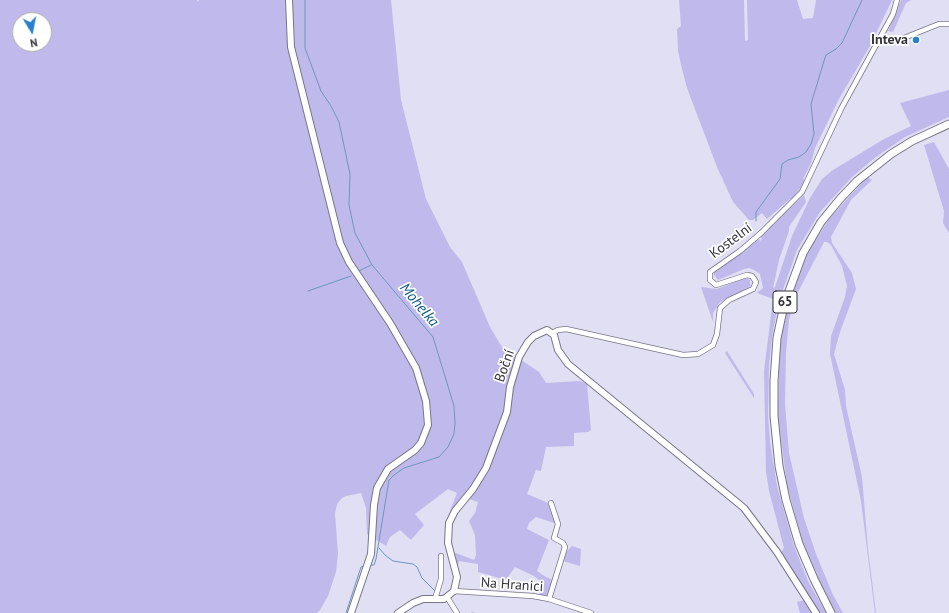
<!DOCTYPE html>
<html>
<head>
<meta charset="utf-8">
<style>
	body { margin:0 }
	#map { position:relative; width:949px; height:613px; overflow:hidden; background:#e1dff3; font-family:"PT Sans",sans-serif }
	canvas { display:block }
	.north { position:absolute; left:12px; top:12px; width:40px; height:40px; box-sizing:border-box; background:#fff; border:1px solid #adadb0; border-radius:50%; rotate:170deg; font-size:11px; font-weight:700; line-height:16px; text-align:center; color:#33323a }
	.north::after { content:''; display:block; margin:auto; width:14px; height:18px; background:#2780ce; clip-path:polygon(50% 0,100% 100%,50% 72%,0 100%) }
</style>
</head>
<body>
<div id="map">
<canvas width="949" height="613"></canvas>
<div class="north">N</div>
</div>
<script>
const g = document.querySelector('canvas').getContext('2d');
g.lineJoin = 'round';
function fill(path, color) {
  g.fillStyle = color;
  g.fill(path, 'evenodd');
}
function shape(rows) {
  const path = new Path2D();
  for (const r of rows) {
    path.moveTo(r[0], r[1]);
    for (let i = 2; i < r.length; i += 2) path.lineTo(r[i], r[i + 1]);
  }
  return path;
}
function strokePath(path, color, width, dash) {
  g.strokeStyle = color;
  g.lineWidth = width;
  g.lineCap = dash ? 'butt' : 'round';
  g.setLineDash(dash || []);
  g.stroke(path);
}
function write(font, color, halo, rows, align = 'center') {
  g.font = font + ' "PT Sans",sans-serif';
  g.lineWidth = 3.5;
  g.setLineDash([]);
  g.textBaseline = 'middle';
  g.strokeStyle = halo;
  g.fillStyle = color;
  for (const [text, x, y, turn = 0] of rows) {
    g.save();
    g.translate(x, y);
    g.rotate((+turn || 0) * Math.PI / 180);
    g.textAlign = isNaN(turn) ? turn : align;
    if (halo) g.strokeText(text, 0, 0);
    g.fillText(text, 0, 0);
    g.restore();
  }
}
fill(shape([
	[0,0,197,0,198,2,199,0,391,0,401,100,426,199,450,247,462,262,490,327,505,352,511,353,539,372,546,383,580,381,587,384,591,430,588,432,574,433,574,446,546,447,541,471,536,470,527,494,548,503,557,524,536,517,529,523,527,529,549,540,537,571,546,577,553,580,547,596,539,596,543,583,534,576,515,567,506,580,478,572,478,564,459,561,458,566,456,563,453,552,474,560,476,555,475,535,469,521,475,513,478,502,469,499,473,483,448,516,457,493,448,489,415,514,424,525,411,540,400,530,390,537,386,546,367,534,366,508,361,493,346,496,342,498,337,504,335,514,338,553,336,572,328,596,320,610,317,613,0,613],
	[20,20,44,20,44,44,20,44],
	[679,0,744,0,745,41,748,40,747,0,797,0,803,19,813,18,816,0,892,0,870,46,839,99,815,148,811,163,803,179,805,181,803,185,793,198,790,199,767,219,762,213,753,220,749,220,733,202,717,167,687,88,682,69,678,51,677,29,681,26],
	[901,0,911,0,906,3,893,32,888,31],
	[949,90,949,117,905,137,876,157,853,176,820,212,797,250,778,304,772,337,769,366,768,415,770,442,777,486,794,546,808,581,826,613,819,613,780,554,784,548,769,491,766,472,764,371,773,299,757,293,763,288,760,274,754,270,749,268,744,269,718,280,714,275,714,271,757,238,760,241,762,239,760,236,804,195,806,202,789,227,789,231,779,260,773,288,775,287,792,236,810,198,822,179,833,170,884,139,911,126,900,103],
	[934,142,949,169,949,233,943,223,944,211,924,145],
	[867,177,872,180,851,200,831,237,832,243,852,273,856,289,840,332,834,354,845,390,846,406,862,477,868,549,876,613,875,613,861,501,830,354,831,336,845,297,847,286,842,266,831,245,827,242,824,242,795,298,789,320,786,352,785,404,789,453,804,518,816,554,833,595,843,613,836,613,824,592,803,543,787,485,778,416,779,366,781,338,788,306,806,255,829,219],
	[745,278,750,280,750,287,720,302,713,313,713,322,701,287,717,289],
	[727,351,754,394,754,398,725,353],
	[572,546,581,549,580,566,563,561,566,552],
	[805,600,813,613,800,613,797,602]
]), '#c0b9eb');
strokePath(shape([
	[305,0,305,48,321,91,331,106,339,122,350,174,349,205,355,233,372,265,433,337,454,406,455,423,454,434,448,447,439,457,404,468,394,475,389,480,376,559,374,565,369,565],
	[756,221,756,212,780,179,782,164,788,160,799,157,806,152,811,144,814,134,811,104,824,61,826,55,836,49,842,43,862,0],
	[359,271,371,265],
	[308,291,351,276],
	[379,548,385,555,393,561,413,564,417,567,422,578,435,591],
	[346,613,361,567,364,566],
	[472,613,473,613]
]), '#6a98be', 1);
const minor = shape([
	[899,40,939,24,949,24],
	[552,333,558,330,566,329,683,355,698,354,713,345,717,334,720,308,729,300,753,289,756,282,752,276,747,275,716,285,710,280,710,272,740,251,761,233,802,192,841,109,893,14,897,0],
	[454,591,533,596,549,599,591,613],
	[447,597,457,613],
	[435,599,441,579,441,556],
	[549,599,565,547,563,543,554,538,558,524,551,503]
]);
const tertiary = shape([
	[289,0,291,47,340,243,349,262,390,323,416,368,426,401,428,425,421,443,415,450,388,469,377,488,374,505,371,554,351,613],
	[398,613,413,603,423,599,444,599,454,591,457,577,448,543,449,523,455,511,473,489,486,468,507,412,510,387,519,357,528,342,534,336,547,330,554,335,558,350,568,364,744,508,777,552,816,613]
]);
const primary = shape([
	[831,613,814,579,799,544,786,500,779,466,774,416,774,381,777,338,784,305,803,253,821,222,840,199,857,181,891,154,912,141,949,124]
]);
strokePath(minor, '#787687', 6);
strokePath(tertiary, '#787687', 8);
strokePath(primary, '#787687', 9);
strokePath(minor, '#fff', 4.5);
strokePath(tertiary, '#fff', 6);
strokePath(primary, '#fff', 7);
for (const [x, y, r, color] of [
	[916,40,4,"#2780ce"]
]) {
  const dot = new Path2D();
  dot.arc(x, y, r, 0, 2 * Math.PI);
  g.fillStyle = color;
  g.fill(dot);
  strokePath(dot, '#fff', 1.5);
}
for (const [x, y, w] of [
	[785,302,24]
]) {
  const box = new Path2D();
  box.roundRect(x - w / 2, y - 11, w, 22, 3);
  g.fillStyle = '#fff';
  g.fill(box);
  strokePath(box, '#33323a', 1);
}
write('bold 13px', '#33323a', null, [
	["65",785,302]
]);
write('bold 14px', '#33323a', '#fff', [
	["Inteva",908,40]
], 'right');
write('14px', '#33323a', '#fff', [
	["Kostelní",731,241,-37],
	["Boční",505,366,-71],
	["Na Hranici",512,585,4]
]);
write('italic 15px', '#095889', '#fff', [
	["Mohelka",419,305,50]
]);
</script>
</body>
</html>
